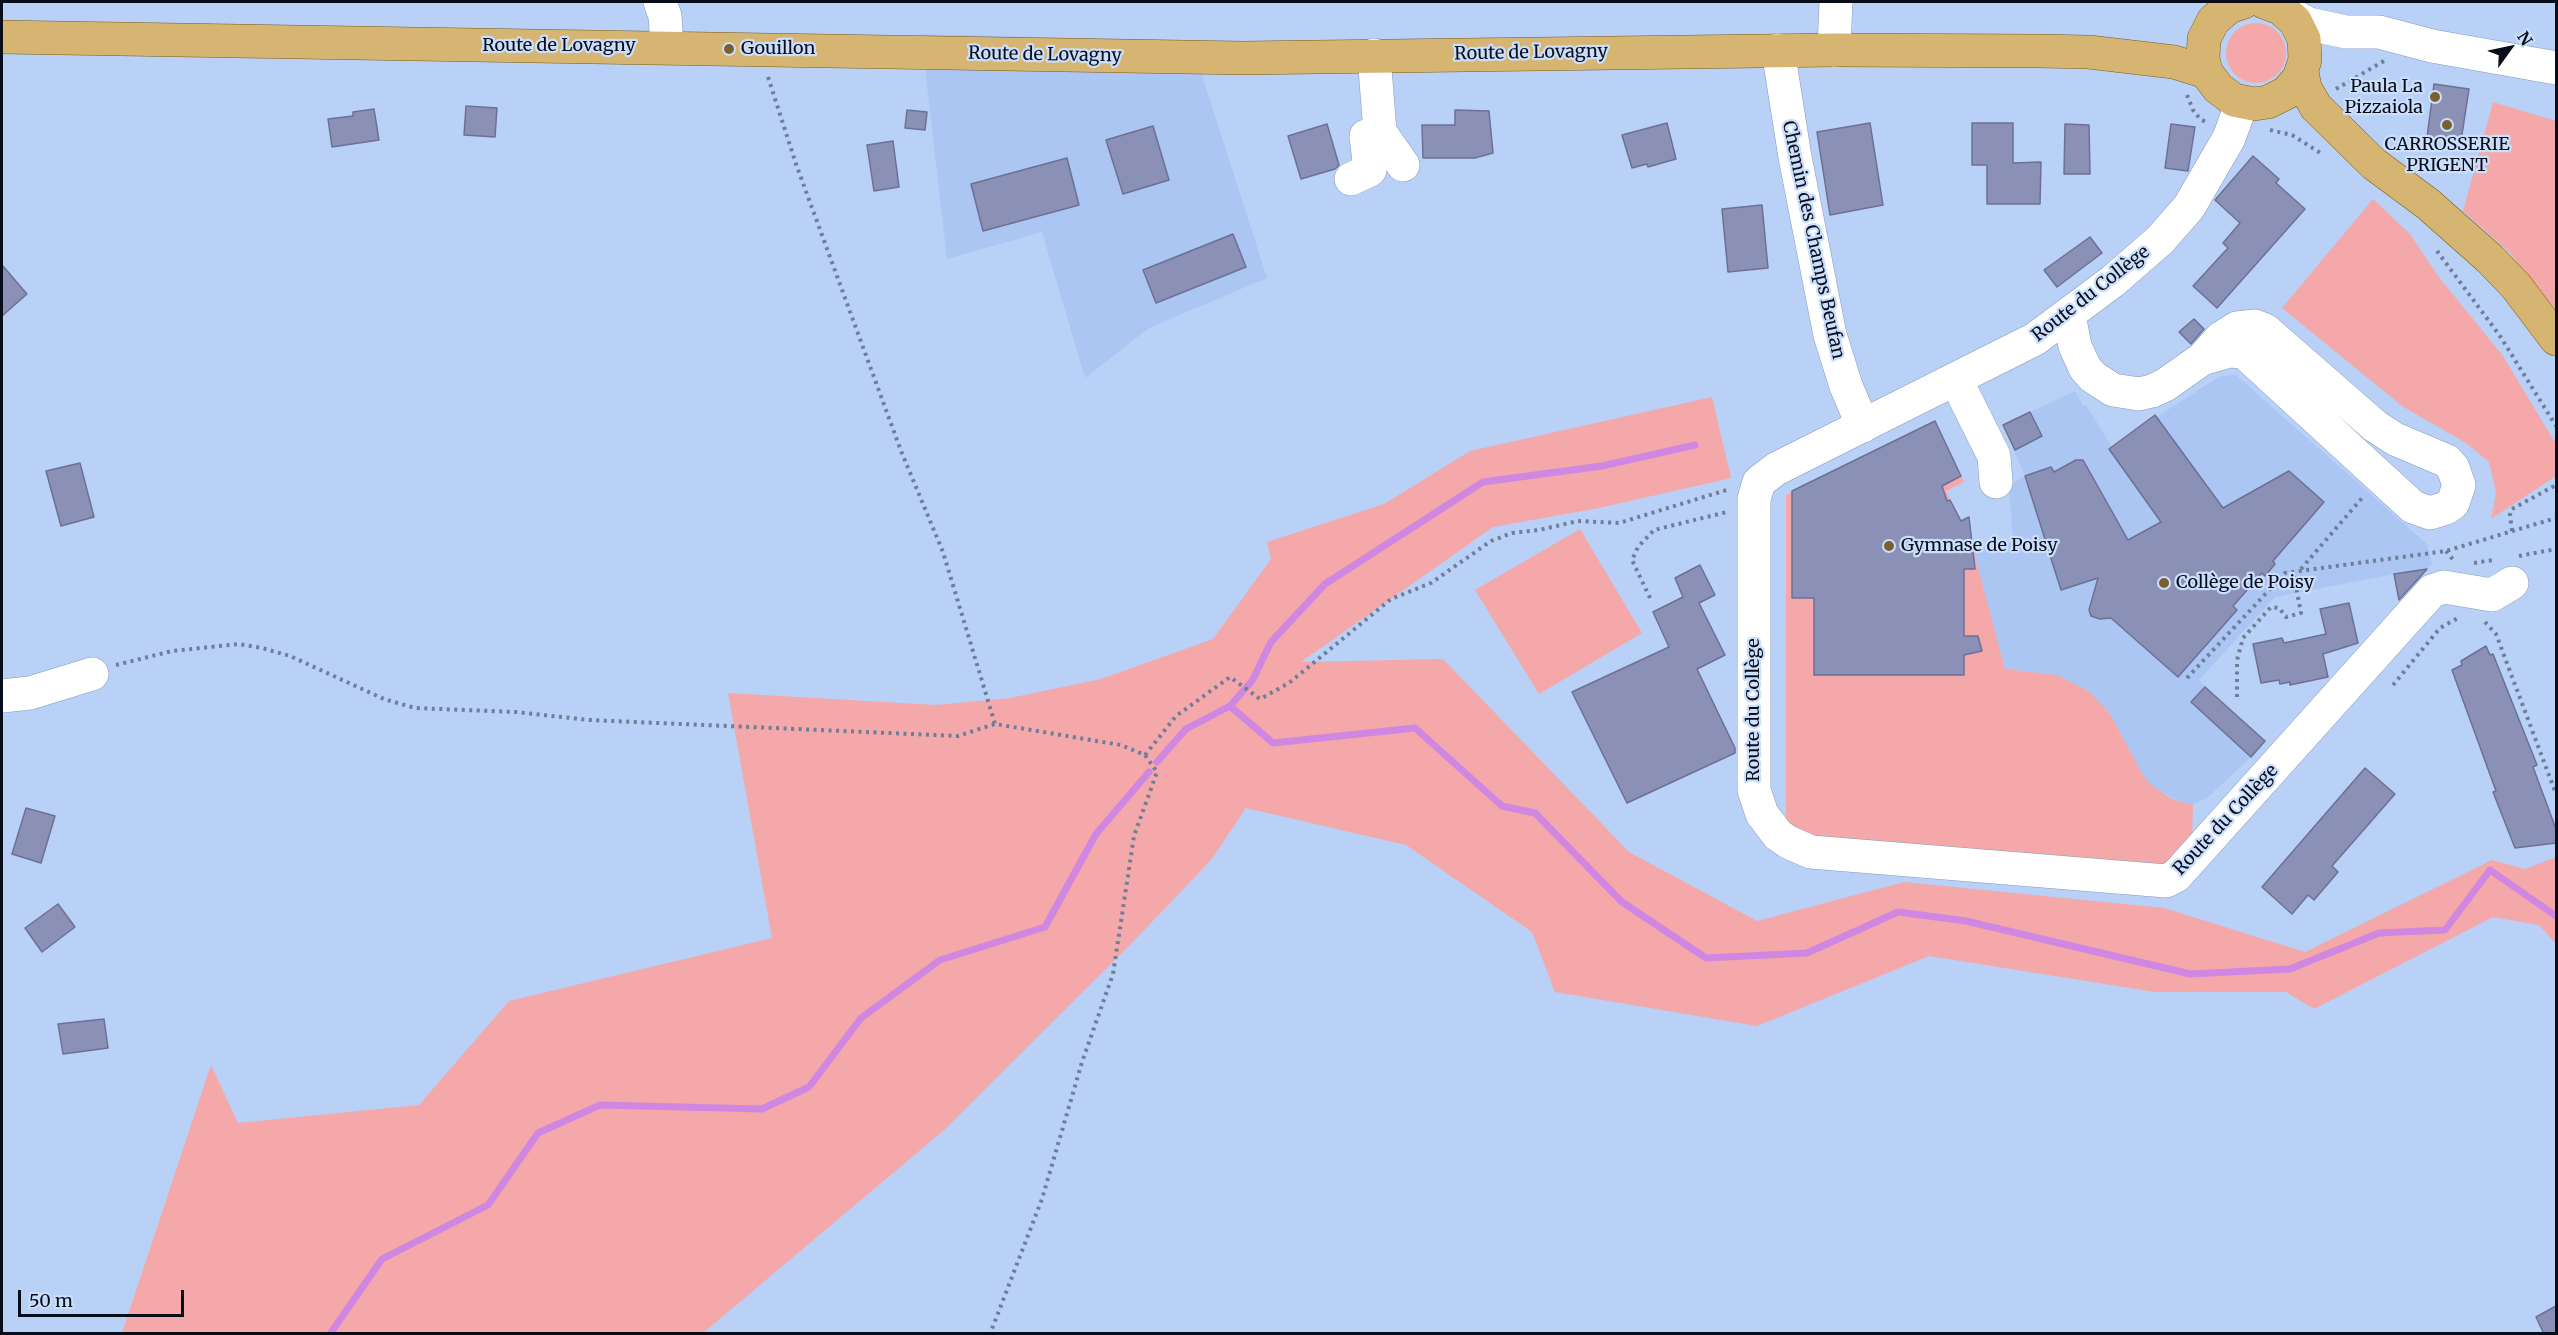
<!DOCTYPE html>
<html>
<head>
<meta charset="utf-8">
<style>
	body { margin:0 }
	#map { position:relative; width:2558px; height:1335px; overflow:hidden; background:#b9d1f6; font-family:Merriweather,serif }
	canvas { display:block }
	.frame { position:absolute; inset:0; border:3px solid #070e1a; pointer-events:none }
	.north { position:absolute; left:2480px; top:18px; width:60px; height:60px; -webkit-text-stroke:4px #cbdefc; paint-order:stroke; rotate:57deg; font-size:16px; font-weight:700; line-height:24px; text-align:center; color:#070e1a }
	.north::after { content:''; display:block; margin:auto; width:21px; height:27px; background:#070e1a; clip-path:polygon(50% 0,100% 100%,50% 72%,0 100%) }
	.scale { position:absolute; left:18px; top:1290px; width:166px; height:27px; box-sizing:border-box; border:3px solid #070e1a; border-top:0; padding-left:8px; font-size:18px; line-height:21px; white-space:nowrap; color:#070e1a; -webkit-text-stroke:4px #cbdefc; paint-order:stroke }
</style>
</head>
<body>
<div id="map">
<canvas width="2558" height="1335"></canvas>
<div class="frame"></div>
<div class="north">N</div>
<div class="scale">50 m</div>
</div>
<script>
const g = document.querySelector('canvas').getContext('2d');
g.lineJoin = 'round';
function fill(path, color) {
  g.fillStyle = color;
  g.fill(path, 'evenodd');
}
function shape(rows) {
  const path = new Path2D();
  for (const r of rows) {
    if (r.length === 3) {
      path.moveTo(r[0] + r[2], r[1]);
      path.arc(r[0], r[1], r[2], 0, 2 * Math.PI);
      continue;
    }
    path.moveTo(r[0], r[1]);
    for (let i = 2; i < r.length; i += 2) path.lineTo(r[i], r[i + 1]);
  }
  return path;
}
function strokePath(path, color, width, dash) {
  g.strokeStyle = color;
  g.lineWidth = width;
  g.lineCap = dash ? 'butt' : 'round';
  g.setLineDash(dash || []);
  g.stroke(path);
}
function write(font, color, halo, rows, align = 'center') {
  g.font = font + ' Merriweather,serif';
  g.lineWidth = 4.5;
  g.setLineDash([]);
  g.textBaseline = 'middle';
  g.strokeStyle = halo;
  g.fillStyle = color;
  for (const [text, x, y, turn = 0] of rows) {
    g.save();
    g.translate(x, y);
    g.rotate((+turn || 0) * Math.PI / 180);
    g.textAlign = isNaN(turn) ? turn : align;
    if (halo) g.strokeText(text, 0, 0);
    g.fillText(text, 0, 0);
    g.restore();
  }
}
fill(shape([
	[921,34,1191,41,1267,278,1149,328,1085,378,1042,232,947,259],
	[2236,375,2427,544,2432,564,2399,601,2394,574,2275,597,2199,680,2205,687,2191,702,2251,757,2208,797,2193,805,2183,804,2152,786,2143,775,2110,714,2090,692,2057,675,2005,669,1973,549,2013,542,2009,485,2025,476,2003,425,2075,391,2083,406,2086,405,2112,447,2155,415,2157,417,2220,376]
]), '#abc6f2');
fill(shape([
	[2256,53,30],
	[2493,102,2556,121,2556,310,2509,252,2463,211],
	[2373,199,2410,234,2438,276,2503,356,2556,444,2556,476,2491,519,2496,493,2489,462,2466,443,2402,406,2282,308],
	[1712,397,1731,478,1599,508,1493,527,1301,662,1443,659,1629,852,1757,921,1904,882,2164,908,2305,952,2492,860,2525,869,2556,857,2556,944,2539,925,2493,917,2314,1009,2286,992,2155,992,1929,956,1757,1026,1555,992,1532,932,1406,845,1246,808,1211,860,1127,948,944,1130,703,1333,122,1333,211,1065,238,1123,419,1105,509,1001,772,938,728,693,936,705,1010,698,1101,679,1213,639,1271,559,1267,542,1384,504,1470,451],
	[1935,421,1964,482,1946,491,1961,521,1969,517,1973,549,2005,669,2057,675,2090,692,2110,714,2143,775,2152,786,2172,799,2193,805,2192,842,2168,865,1816,837,1792,826,1786,820,1786,495],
	[1580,529,1642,633,1539,694,1475,590]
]), '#f4a8a9');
strokePath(shape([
	[1230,706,1273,743,1415,728,1502,806,1535,813,1622,902,1706,958,1807,953,1898,912,1966,921,2190,974,2290,969,2379,933,2445,930,2490,870,2556,916],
	[1157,762,1186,729,1230,706,1252,681,1271,642,1325,584,1483,482,1602,466,1695,445],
	[330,1334,382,1259,488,1205,538,1133,600,1105,762,1109,809,1087,861,1018,940,960,1045,927,1096,834,1149,772]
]), '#cf87e2', 7);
const building = shape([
	[2434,84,2469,89,2461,141,2427,137,2434,84],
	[466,106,497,108,495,137,464,135,466,106],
	[374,109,379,140,332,147,328,119,353,116,353,112,374,109],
	[907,110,927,112,925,130,905,128,907,110],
	[1455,110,1489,111,1493,153,1475,158,1423,158,1422,125,1455,125,1455,110],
	[1667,123,1676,159,1648,167,1647,164,1632,168,1622,135,1667,123],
	[1870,123,1883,205,1830,215,1817,132,1870,123],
	[1972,123,2013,123,2013,163,2041,162,2040,204,1987,204,1987,165,1972,165,1972,123],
	[1327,124,1339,165,1335,169,1301,179,1288,136,1327,124],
	[2065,124,2089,125,2090,174,2064,174,2065,124],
	[2171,124,2195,127,2188,171,2165,168,2171,124],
	[1153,126,1169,180,1123,194,1106,140,1153,126],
	[893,141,899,187,874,191,867,145,893,141],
	[2253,156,2279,179,2276,183,2305,209,2217,308,2193,286,2228,248,2223,243,2240,223,2215,200,2253,156],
	[1067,158,1079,205,983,231,971,184,1067,158],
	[1762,205,1768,268,1728,272,1722,209,1762,205],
	[1233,234,1246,267,1156,303,1143,270,1233,234],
	[2090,237,2102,253,2057,287,2044,270,2090,237],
	[2,265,27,294,2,316,2,265],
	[2194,319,2204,329,2191,344,2179,332,2194,319],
	[2030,412,2042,436,2015,450,2003,425,2030,412],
	[2155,415,2223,508,2289,471,2324,502,2273,561,2275,564,2265,576,2262,573,2233,606,2237,610,2178,677,2111,618,2100,619,2091,616,2089,610,2098,578,2061,590,2025,476,2051,467,2054,472,2076,460,2083,460,2128,540,2161,522,2109,449,2155,415],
	[1935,421,1961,476,1942,486,1947,501,1950,500,1961,521,1969,517,1975,569,1964,569,1964,636,1978,636,1982,651,1964,655,1964,675,1814,675,1814,598,1792,598,1792,491,1935,421],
	[80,463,94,517,61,526,46,471,80,463],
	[1700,565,1715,595,1699,603,1725,655,1697,669,1735,748,1735,753,1627,803,1572,692,1669,647,1653,612,1683,597,1675,578,1700,565],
	[2427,569,2420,577,2399,600,2394,574,2427,569],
	[2349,603,2358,643,2323,654,2328,677,2290,685,2290,682,2280,684,2279,680,2261,683,2253,644,2282,638,2284,643,2326,634,2320,609,2349,603],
	[2486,646,2490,655,2493,654,2537,765,2533,767,2556,829,2556,843,2515,848,2493,792,2496,791,2452,670,2462,665,2461,661,2486,646],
	[2205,687,2265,741,2251,757,2191,702,2205,687],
	[2365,768,2395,794,2332,866,2338,872,2314,900,2308,895,2292,914,2262,887,2365,768],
	[26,808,55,816,41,863,12,854,26,808],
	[58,904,75,927,42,952,25,928,58,904],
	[104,1019,108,1048,63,1054,58,1024,104,1019],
	[2556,1306,2556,1334,2544,1334,2536,1317,2556,1306]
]);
fill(building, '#8b90b7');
strokePath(building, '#6c7095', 1.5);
const minor = shape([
	[660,2,665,16,667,46],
	[2287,12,2309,24,2346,32,2379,32,2432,46,2556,68],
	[1778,50,1795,157,1830,335,1846,386,1863,426],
	[1834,50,1836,2],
	[1374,55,1380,132],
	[2242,102,2229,138,2189,207,2160,240,2113,281,2035,339,1776,469,1759,482,1754,499,1754,790,1762,814,1778,835,1788,842,1811,852,2166,881,2176,876,2432,591,2444,587,2492,595,2512,583],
	[1351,179,1370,170,1366,136,1380,132,1403,165],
	[2069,315,2075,346,2085,368,2093,377,2113,390,2139,394,2152,391,2165,385,2202,359,2230,351,2244,352,2413,507,2430,513,2446,508,2453,503,2459,485,2453,468,2447,461,2395,439,2375,426,2265,330,2255,326,2237,328,2221,338,2202,359],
	[1956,380,1994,456,1996,482],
	[2,696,30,693,92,674]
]);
const major = shape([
	[2244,2,2229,7,2213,21,2204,39,2203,59,2206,72,2218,88,2234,100,2254,104,2268,102,2286,93,2299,78,2305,60,2304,39,2295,21,2280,8,2264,2],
	[2,37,1243,58,1834,50,2039,51,2089,52,2174,62,2206,72],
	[2302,72,2305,88,2316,107,2374,164,2428,204,2490,259,2516,286,2556,339]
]);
strokePath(minor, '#839abc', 34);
strokePath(major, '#7b5b15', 34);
strokePath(shape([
	[768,77,796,164,901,451,943,552,995,724,1121,745,1145,755,1157,772,1134,836,1113,974,1082,1062,1042,1199,990,1334],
	[2336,89,2384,61],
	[2187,95,2193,110,2200,119,2206,122],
	[2270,130,2292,135,2322,154],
	[2437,251,2500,336,2556,426],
	[2512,531,2510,515,2512,509,2556,485],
	[2446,551,2455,562],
	[2519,556,2556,549],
	[2474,563,2493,560],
	[2301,569,2362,498],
	[1650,598,1632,560,1638,547,1654,530,1727,512],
	[2485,622,2496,634,2556,794],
	[116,665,172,651,239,644,262,648,290,656,384,699,415,708,516,712,589,720,958,736,995,724],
	[2187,678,2285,573,2446,551,2556,518],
	[2393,685,2440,628,2458,618],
	[2237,697,2237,660,2243,638,2271,607,2279,608,2286,617,2301,613,2293,571],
	[1145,755,1176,716,1230,677,1260,699,1289,683,1391,599,1431,583,1491,541,1512,533,1539,530,1578,521,1619,523,1730,489]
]), '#6e7e99', 4, [3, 4.5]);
strokePath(minor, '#fff', 33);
strokePath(major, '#d5b571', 33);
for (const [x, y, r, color] of [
	[729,49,6,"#7a5f31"],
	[2435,97,6,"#7a5f31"],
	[2447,125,6,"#7a5f31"],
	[1889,546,6,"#7a5f31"],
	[2164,583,6,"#7a5f31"]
]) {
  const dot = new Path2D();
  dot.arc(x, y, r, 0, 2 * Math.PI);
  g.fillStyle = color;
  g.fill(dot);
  strokePath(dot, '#cbdefc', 2);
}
write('18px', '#070e1a', '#cbdefc', [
	["Route de Lovagny",559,46],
	["Route de Lovagny",1531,53,-1],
	["Route de Lovagny",1045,55,1],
	["Chemin des Champs Beufan",1813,240,78],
	["Route du Collège",2091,294,-38],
	["Route du Collège",1754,710,-90],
	["Route du Collège",2226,820,-47]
]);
write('18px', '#070e1a', '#cbdefc', [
	["Gouillon",741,49],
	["Paula La",2423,87,"right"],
	["Pizzaiola",2423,108,"right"],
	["CARROSSERIE",2447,145,"center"],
	["PRIGENT",2447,166,"center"],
	["Gymnase de Poisy",1901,546],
	["Collège de Poisy",2176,583]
], 'left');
</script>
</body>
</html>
